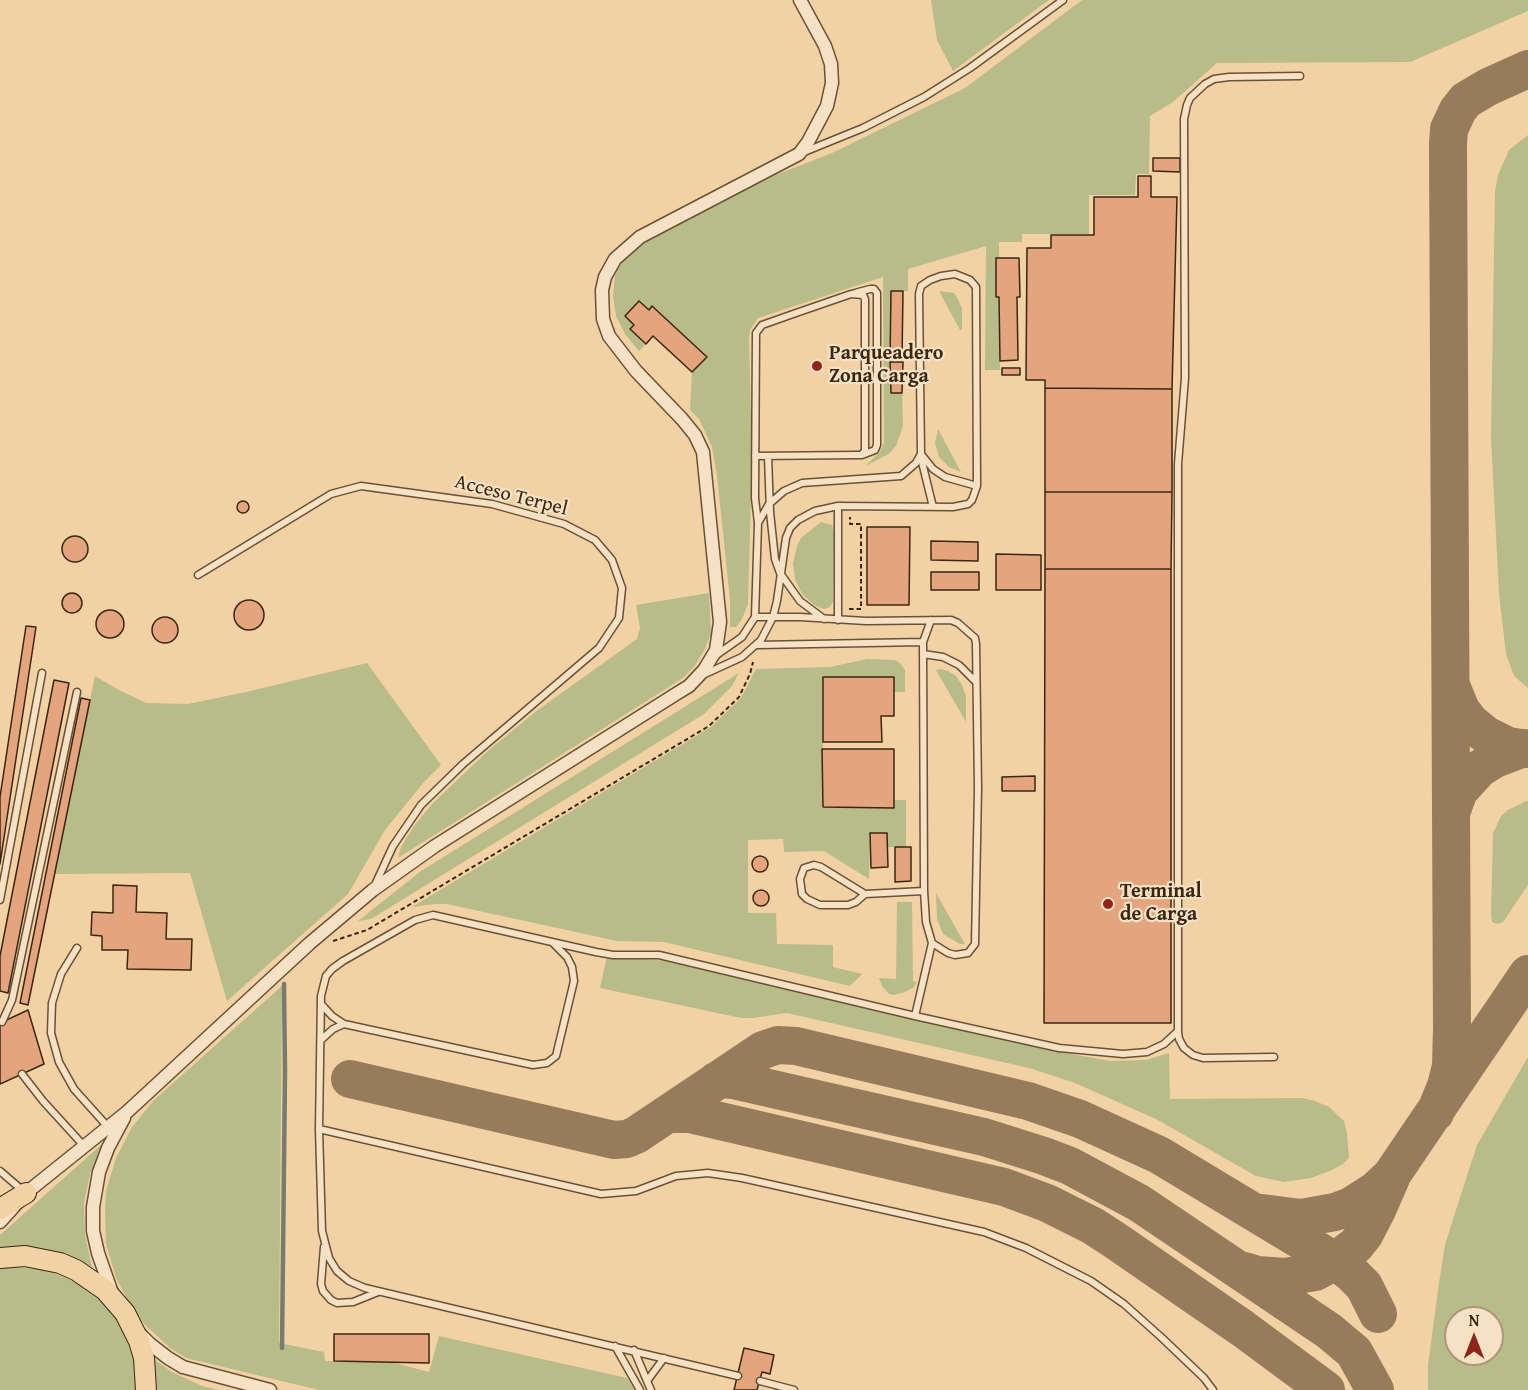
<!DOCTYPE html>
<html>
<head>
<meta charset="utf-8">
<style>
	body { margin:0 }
	#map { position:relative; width:1528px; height:1390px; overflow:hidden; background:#f2d1a4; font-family:"Gentium Book Plus",serif }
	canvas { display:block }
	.north { position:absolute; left:1444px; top:1306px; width:60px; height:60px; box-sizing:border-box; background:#f7e1c4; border:2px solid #ab977c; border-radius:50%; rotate:0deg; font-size:16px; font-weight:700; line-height:24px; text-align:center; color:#3a2711 }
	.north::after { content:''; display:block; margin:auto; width:21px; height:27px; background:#8f2418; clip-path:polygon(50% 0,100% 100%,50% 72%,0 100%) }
</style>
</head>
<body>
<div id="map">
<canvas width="1528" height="1390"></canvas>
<div class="north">N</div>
</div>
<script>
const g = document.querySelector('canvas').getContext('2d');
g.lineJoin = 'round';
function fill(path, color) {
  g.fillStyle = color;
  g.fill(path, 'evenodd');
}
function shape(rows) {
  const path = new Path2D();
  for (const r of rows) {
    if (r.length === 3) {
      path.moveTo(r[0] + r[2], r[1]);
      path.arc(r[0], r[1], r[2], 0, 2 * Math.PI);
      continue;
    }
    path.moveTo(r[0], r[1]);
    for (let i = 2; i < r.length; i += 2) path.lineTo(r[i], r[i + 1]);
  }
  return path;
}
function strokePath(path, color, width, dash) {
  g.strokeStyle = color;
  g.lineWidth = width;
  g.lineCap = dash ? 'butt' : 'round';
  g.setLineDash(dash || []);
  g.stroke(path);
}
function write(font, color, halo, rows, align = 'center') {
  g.font = font + ' "Gentium Book Plus",serif';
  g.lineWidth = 4.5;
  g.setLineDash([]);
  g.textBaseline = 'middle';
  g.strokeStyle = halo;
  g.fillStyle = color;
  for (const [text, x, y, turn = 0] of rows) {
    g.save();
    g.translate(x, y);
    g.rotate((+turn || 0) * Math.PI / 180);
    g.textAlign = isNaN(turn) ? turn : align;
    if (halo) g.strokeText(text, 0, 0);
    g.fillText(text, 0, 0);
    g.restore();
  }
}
fill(shape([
	[931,0,1049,0,953,71,937,40],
	[1082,0,1528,0,1528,11,1410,62,1217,63,1173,102,1150,116,1149,174,1136,174,1135,195,1089,195,1089,234,1022,234,1022,242,999,242,999,258,996,259,996,297,999,297,1000,370,985,370,986,246,908,269,908,291,891,292,891,393,902,393,903,426,896,446,889,454,865,466,880,452,884,443,883,277,758,318,750,330,749,338,752,459,748,604,742,619,736,627,730,627,730,599,717,476,712,447,699,419,690,410,692,372,707,357,652,306,649,310,639,301,625,316,634,325,630,329,646,344,639,351,625,334,616,316,613,296,615,276,618,268,635,247,671,226,773,176,832,153,965,88],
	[1528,135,1528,688,1514,676,1506,654,1499,593,1491,437,1495,191,1498,175,1509,150],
	[939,291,954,293,958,299,962,309,962,330,960,330],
	[938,429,961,472,949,467,939,457,935,443],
	[821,522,832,525,834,532,833,602,830,607,824,609,814,605,802,594,795,579,793,563,797,546,801,538],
	[709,593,711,633,705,649,694,667,683,678,398,858,401,847,414,826,433,803,489,750,539,709,637,639,640,628,636,605],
	[867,659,895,660,900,663,905,670,905,692,894,692,894,677,823,677,823,807,894,808,894,800,906,800,906,847,887,847,870,833,869,879,824,851,784,852,783,839,748,840,748,913,776,913,777,944,833,945,833,967,862,974,850,986,664,942,617,941,447,904,435,904,412,907,711,727,741,698,756,669,830,667],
	[367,663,441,765,424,782,385,830,348,894,227,1001,190,873,54,874,95,676,117,689,146,703,188,704,246,692],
	[941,669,948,671,956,676,962,685,966,696,966,722,936,670],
	[739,673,732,686,704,714,371,919,358,921,421,871],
	[1526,801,1528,801,1528,885,1503,922,1497,924,1492,922,1491,915,1493,833,1501,816,1508,810],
	[936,893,965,944,960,944,943,934,937,919],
	[897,902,912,902,913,981,917,982,913,988,905,992,894,995,889,994,882,986,879,978,896,979],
	[607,956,669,961,1048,1050,1111,1061,1146,1060,1169,1053,1170,1099,1302,1098,1315,1101,1329,1107,1344,1121,1347,1133,1349,1158,1343,1164,1332,1170,1311,1178,1284,1182,1256,1176,1158,1120,1075,1083,1029,1068,787,1013,753,1018,741,1018,600,988],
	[282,986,279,1343,324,1352,325,1361,391,1362,429,1372,439,1336,627,1378,635,1390,319,1390,186,1358,170,1348,144,1324,133,1310,116,1278,106,1244,105,1208,106,1191,116,1158,132,1127,154,1100],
	[1528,1057,1528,1390,1428,1390,1428,1365,1439,1283,1445,1245,1455,1213,1477,1145],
	[1456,1318,1492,1318,1492,1354,1456,1354],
	[101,1145,90,1174,84,1203,85,1235,92,1267,76,1259,41,1249,0,1249,0,1235],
	[15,1267,38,1269,60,1275,81,1285,99,1299,115,1316,126,1336,134,1358,136,1390,0,1390,0,1269],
	[151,1357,172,1372,202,1386,218,1390,154,1390]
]), '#b8bc88');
strokePath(shape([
	[282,1348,285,1071,284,984]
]), '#777c71', 4.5);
strokePath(shape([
	[1452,688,1461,710,1470,722,1486,735,1508,746,1528,749],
	[1452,810,1459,791,1479,769,1495,759,1524,748],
	[350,1079,614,1140,627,1139,636,1135,763,1050,778,1045,796,1046,1028,1101,1080,1119,1159,1155,1335,1261,1351,1273,1364,1286,1378,1314],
	[716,1081,721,1079,733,1080,984,1137,1044,1156,1070,1166,1139,1203,1329,1331,1354,1352,1375,1390],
	[1435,1113,1446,1086,1451,1066,1452,1028,1448,144,1449,129,1458,110,1466,100,1488,87,1528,69],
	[669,1114,690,1114,1004,1187,1047,1203,1093,1226,1116,1241,1242,1328,1326,1390],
	[1262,1213,1301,1218,1335,1212,1351,1206,1376,1190,1391,1176,1528,974],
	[1244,1271,1257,1275,1285,1277,1315,1272,1335,1261,1356,1245,1364,1235,1376,1212,1391,1178]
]), '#967c5a', 38);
const building = shape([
	[1153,158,1180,158,1180,172,1153,171,1153,158],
	[1138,176,1151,176,1151,197,1177,197,1172,389,1045,388,1045,380,1026,380,1027,248,1051,248,1051,235,1094,235,1094,197,1138,197,1138,176],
	[996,258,1019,258,1020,297,1017,297,1018,360,1000,361,999,297,996,297,996,258],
	[891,291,903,291,902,359,890,359,891,291],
	[639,301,649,310,652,306,707,357,692,372,653,336,646,344,630,329,634,325,625,316,639,301],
	[890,362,903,362,902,393,891,393,890,362],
	[1002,368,1020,368,1020,375,1002,375,1002,368],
	[1045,388,1172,389,1172,492,1045,492,1045,388],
	[1045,492,1172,492,1171,569,1045,569,1045,492],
	[243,507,6],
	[867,527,910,527,909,605,867,605,867,527],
	[75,549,13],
	[931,541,978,542,978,561,931,560,931,541],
	[996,554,1041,555,1041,590,996,590,996,554],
	[1045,569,1171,569,1171,1023,1044,1023,1045,569],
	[931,572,979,572,979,590,931,590,931,572],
	[72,603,10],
	[249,615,15],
	[110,624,14],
	[165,630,13],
	[26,626,36,627,0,864,0,797,26,626],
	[823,677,894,677,894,716,881,716,882,742,823,742,823,677],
	[54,680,69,683,8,993,0,991,0,956,54,680],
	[81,698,90,700,28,1005,20,1003,81,698],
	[822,749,894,749,894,808,823,807,822,749],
	[1035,776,1035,791,1002,791,1002,777,1035,776],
	[870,833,887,833,888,867,871,868,870,833],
	[895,847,911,847,911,881,895,882,895,847],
	[760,864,8],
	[113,885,137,886,136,912,167,913,166,939,192,939,191,970,127,969,128,950,102,950,102,936,91,935,92,912,113,913,113,885],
	[761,898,8],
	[28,1010,44,1064,0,1084,0,1023,28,1010],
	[334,1334,429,1334,429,1363,334,1361,334,1334],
	[744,1348,774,1355,770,1374,762,1372,757,1390,734,1390,744,1348]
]);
fill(building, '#e3a47e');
strokePath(building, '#3a2711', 1.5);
const service = shape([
	[804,152,863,128,924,97,970,68,1063,0],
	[855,293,870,289,874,289,877,293,877,445,875,450,862,455],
	[921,454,933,469,945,477,977,486],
	[755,456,857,455,861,455,865,451,865,299,863,295,851,294,796,313,762,325,756,333,755,498,758,523],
	[768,456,770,512,775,559,780,573,800,601,824,619],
	[921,458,933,507],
	[838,506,838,620],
	[198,575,331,494,361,486,492,504,564,524,595,540,612,560,622,588,619,618,599,648,463,764,421,805,393,846,375,885],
	[755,617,800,617,866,621,951,620,958,623,975,638,976,644,978,789,975,944,968,953,955,955,948,953,932,943],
	[757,645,923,642],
	[923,654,943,657,959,665,976,682],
	[705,674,742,657,761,640,773,617,777,601,786,538,790,528,798,520,815,511,838,506,953,507,968,504,972,500,977,486,976,287,970,280,955,274,941,276,930,280,921,286,919,294,921,454,916,463,901,476,802,483,784,491,769,504,758,523,755,617,742,637,715,656],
	[865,894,856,902,848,905,820,905,807,899,802,894,800,879,804,868,814,865,821,867,865,894,924,891],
	[0,900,42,673],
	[77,948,61,974,52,1003,51,1033,59,1062,74,1089,108,1127],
	[322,1005,332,1016,344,1024],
	[915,1016,932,943,926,922,924,891,923,642,931,620],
	[2,1022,12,1000,77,692],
	[1178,1031,1178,464,1185,378,1184,119,1187,105,1190,98,1205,84,1214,79,1229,77,1300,76],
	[321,1040,333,1029,344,1024,533,1065,547,1063,556,1056,574,981,572,967,567,957,553,943],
	[22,1074,43,1101,84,1146],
	[319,1129,601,1194,636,1191,676,1176,708,1173,742,1178,984,1232,1026,1248,1091,1281,1124,1304,1161,1337,1204,1378,1213,1390],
	[0,1171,22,1190],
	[324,1247,321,1284,323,1291,331,1300,337,1303,353,1302,378,1292],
	[615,1346,640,1390],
	[634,1350,647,1381],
	[738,1376,365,1288,349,1281,337,1271,329,1258,322,1231,319,1129,321,996,326,976,332,969,343,961,415,920,433,915,596,952,613,955,659,955,915,1016,1059,1048,1123,1054,1147,1052,1164,1044,1178,1031,1179,1039,1184,1048,1193,1055,1203,1058,1274,1057],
	[760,1381,794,1390],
	[651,1390,647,1381,664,1358]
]);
const minor = shape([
	[0,1222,26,1193,127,1112,310,943,373,890,435,846,676,694,689,686,704,670,716,650,720,622,703,452,695,435,682,419,636,371,609,336,603,319,602,290,605,277,615,259,640,237,799,154,808,142,827,106,832,83,831,64,825,46,800,0],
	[112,1293,98,1253,93,1231,93,1207,99,1172,108,1148,124,1118],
	[139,1333,150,1344,168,1358,183,1367,270,1390]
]);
const primary = shape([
	[0,1209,26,1193],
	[0,1258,25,1256,60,1263,76,1270,105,1290,125,1313,139,1341,144,1358,146,1390]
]);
strokePath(service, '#685236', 9);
strokePath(minor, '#685236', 15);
strokePath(primary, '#3a2711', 22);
strokePath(shape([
	[849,609,861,609,861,524,850,524,850,517],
	[333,941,367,930,709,726,739,697,750,674,753,662]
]), '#3a2711', 2, [4.5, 3]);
strokePath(service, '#f7e1c4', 6);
strokePath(minor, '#f7e1c4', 12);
strokePath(primary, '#f2d1a4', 20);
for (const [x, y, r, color] of [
	[817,366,6,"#8f2418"],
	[1108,904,6,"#8f2418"]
]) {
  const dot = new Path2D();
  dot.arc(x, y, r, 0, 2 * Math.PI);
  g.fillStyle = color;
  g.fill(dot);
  strokePath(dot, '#f7e1c4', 2);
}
write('bold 20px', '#3a2711', '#f7e1c4', [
	["Parqueadero",829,354],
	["Zona Carga",829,377],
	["Terminal",1120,892],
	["de Carga",1120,915]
], 'left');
write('20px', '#3a2711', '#f7e1c4', [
	["Acceso Terpel",511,496,14]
]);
</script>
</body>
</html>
